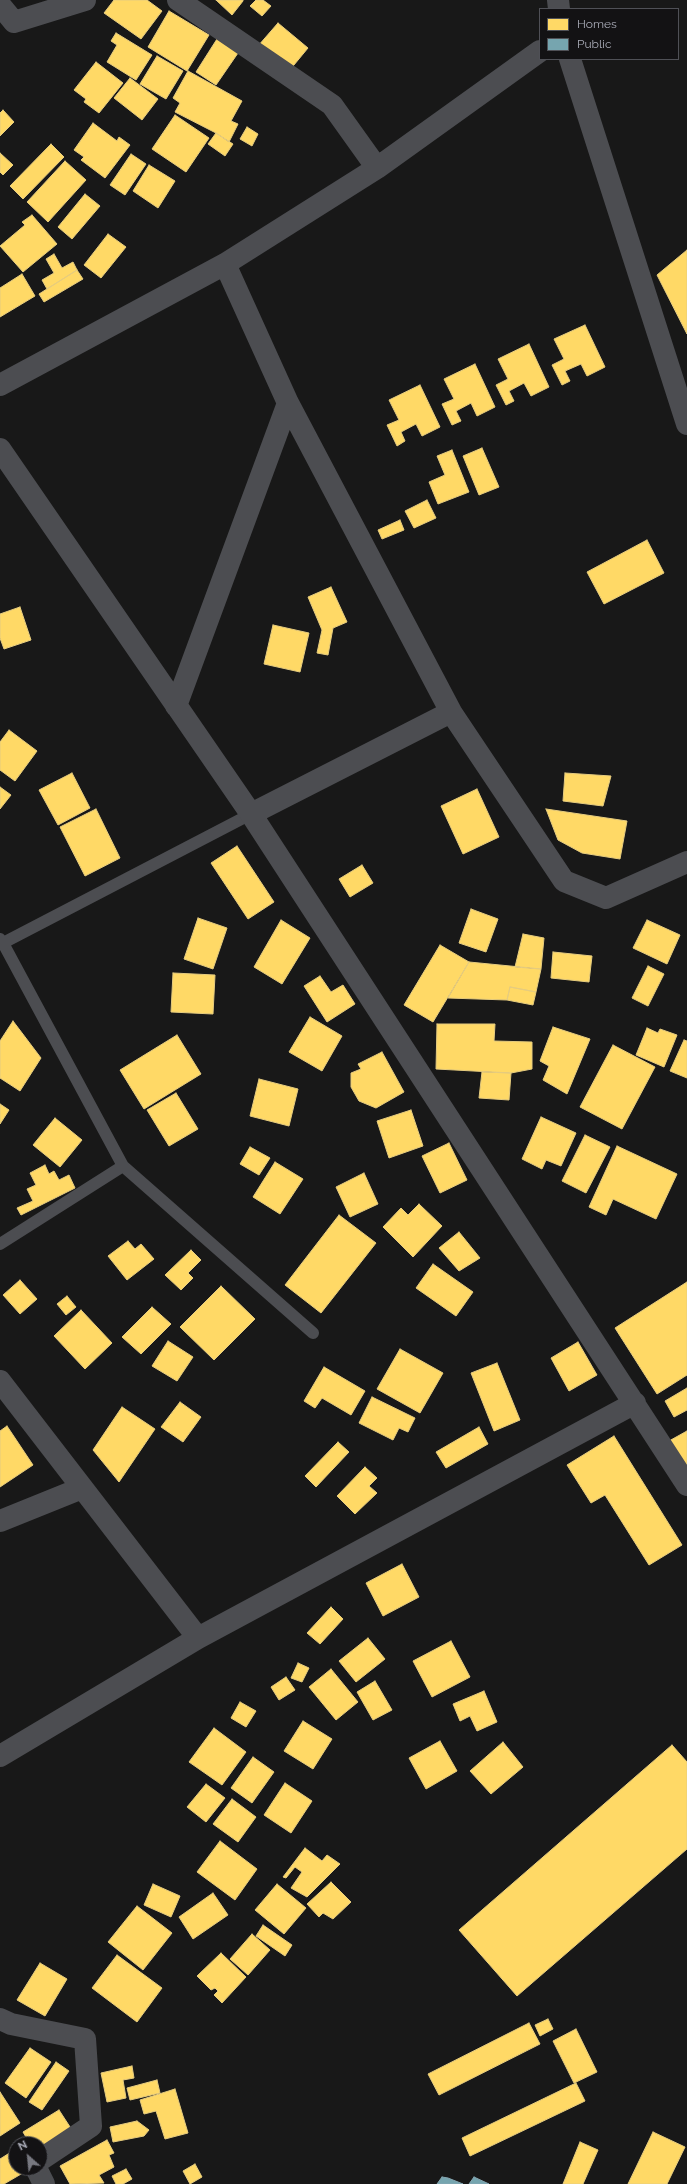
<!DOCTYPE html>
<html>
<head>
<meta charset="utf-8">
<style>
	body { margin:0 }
	#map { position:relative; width:687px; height:2184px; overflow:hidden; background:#181818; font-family:Raleway,sans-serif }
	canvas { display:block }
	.legend { position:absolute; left:539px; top:8px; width:140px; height:52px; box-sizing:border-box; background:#131214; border:1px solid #4f5056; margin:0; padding:5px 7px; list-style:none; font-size:12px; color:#aaacb8 }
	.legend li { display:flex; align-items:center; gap:8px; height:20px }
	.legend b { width:20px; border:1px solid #4f5056 }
	.north { position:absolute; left:8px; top:2136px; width:40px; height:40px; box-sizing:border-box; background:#131214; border:1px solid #4f5056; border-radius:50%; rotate:333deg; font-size:11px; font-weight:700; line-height:16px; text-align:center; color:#aaacb8 }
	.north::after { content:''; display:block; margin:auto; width:14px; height:18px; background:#777880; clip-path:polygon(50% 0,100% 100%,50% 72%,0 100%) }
</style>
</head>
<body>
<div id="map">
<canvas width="687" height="2184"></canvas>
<ul class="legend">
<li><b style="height:11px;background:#ffd966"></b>Homes</li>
<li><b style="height:11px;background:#76a5af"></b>Public</li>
</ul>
<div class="north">N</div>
</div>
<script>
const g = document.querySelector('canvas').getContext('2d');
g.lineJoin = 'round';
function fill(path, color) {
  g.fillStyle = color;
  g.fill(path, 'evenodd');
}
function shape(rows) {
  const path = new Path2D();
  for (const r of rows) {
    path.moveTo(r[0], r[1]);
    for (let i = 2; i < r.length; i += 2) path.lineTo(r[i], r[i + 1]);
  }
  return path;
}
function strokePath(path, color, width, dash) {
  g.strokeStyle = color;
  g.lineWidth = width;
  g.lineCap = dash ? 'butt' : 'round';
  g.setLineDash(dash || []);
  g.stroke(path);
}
const homes = shape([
	[114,0,147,0,162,11,141,39,104,13,114,0],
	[216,0,243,0,243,1,232,15,216,0],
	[256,0,263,0,271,6,262,16,250,6,256,0],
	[169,11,209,35,187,71,148,47,169,11],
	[278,23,308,48,289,71,258,46,278,23],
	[116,33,152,55,136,80,107,62,117,45,111,41,116,33],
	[217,39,238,53,216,85,196,72,217,39],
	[157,56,183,71,166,99,140,84,157,56],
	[96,62,123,83,99,113,84,102,86,99,74,90,96,62],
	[188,71,242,101,231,121,238,124,229,142,216,133,175,112,180,103,173,98,188,71],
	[130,78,158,99,142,120,114,98,130,78],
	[3,110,14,122,0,136,0,113,3,110],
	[175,115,209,138,186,172,152,149,175,115],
	[93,123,117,141,119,137,130,145,105,178,81,160,84,157,74,150,93,123],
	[247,127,258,134,252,146,240,139,247,127],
	[216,133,233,144,225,156,208,144,216,133],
	[51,144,64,157,23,199,10,186,51,144],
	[0,153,13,165,3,175,0,172,0,153],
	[131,154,146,164,125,195,110,185,131,154],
	[65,161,86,180,48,222,27,202,65,161],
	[149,165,175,181,158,208,133,191,149,165],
	[85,194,100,206,72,239,58,227,85,194],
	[32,215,57,244,23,272,0,246,25,225,22,222,32,215],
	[108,234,126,247,101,278,84,265,108,234],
	[687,250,687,334,657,275,687,250],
	[54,254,62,268,73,262,77,270,47,289,42,280,54,273,46,259,54,254],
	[77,270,83,279,44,302,39,294,77,270],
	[22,274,35,296,0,317,0,288,22,274],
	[585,325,605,367,587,376,581,364,565,371,570,381,562,385,552,365,564,359,554,339,585,325],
	[529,344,549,387,531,396,524,383,509,391,514,401,506,405,496,385,508,379,498,359,529,344],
	[475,364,495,407,477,416,471,403,456,411,461,421,452,425,442,404,454,399,444,379,475,364],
	[420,385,440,427,422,436,416,424,401,432,405,441,397,446,387,425,399,420,389,400,420,385],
	[482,448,499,487,479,495,463,456,482,448],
	[452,450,469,492,438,504,429,482,445,475,437,456,452,450],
	[427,500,436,518,414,528,405,511,427,500],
	[400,520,404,530,382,539,378,530,400,520],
	[647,540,664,573,604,604,587,572,647,540],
	[331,587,347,622,333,628,328,655,317,653,322,630,308,597,331,587],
	[20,607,31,640,4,649,0,638,0,614,20,607],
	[273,625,309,633,300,672,264,664,273,625],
	[9,730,37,751,15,781,0,770,0,742,9,730],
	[72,773,90,808,58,825,39,790,72,773],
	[565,773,611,776,603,806,563,801,565,773],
	[0,787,11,795,0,809,0,787],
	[477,789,499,837,463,854,441,806,477,789],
	[96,809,120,858,85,876,60,827,96,809],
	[546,809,627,821,620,859,582,853,558,840,546,809],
	[237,846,274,902,248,919,211,863,237,846],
	[362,865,373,883,350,897,339,879,362,865],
	[471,909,498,919,486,952,459,943,471,909],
	[198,918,227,928,213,969,184,959,198,918],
	[281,920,310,938,282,984,254,967,281,920],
	[647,920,680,935,667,964,633,948,647,920],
	[523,934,544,938,541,969,515,967,523,934],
	[440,945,469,962,433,1022,404,1005,440,945],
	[553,952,592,956,589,982,551,978,553,952],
	[469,962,541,969,536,992,510,987,507,1000,448,998,469,962],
	[648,966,664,974,648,1006,632,998,648,966],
	[173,973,215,975,213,1014,171,1012,173,973],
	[320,976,331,992,343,985,355,1004,327,1022,304,986,320,976],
	[510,987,536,992,533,1005,507,1000,510,987],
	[310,1017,342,1036,322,1071,289,1052,310,1017],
	[13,1021,41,1058,20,1091,0,1078,0,1041,13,1021],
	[437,1024,495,1024,494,1041,532,1042,532,1069,511,1073,436,1069,437,1024],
	[553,1027,590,1039,567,1094,543,1080,549,1066,540,1061,553,1027],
	[647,1028,658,1033,660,1029,677,1035,664,1067,636,1055,647,1028],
	[177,1035,201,1074,144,1109,120,1070,177,1035],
	[684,1040,687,1041,687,1078,670,1071,684,1040],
	[613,1045,655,1067,622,1129,580,1107,613,1045],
	[382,1052,404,1092,376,1108,359,1101,351,1087,351,1073,361,1069,358,1064,382,1052],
	[482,1072,511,1073,509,1100,479,1098,482,1072],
	[259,1079,298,1089,289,1126,250,1116,259,1079],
	[176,1093,198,1129,169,1146,147,1110,176,1093],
	[0,1104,9,1110,0,1124,0,1104],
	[411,1110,423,1146,389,1158,377,1121,411,1110],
	[541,1117,576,1133,561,1166,546,1160,542,1169,522,1159,541,1117],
	[55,1118,82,1140,60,1167,33,1145,55,1118],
	[585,1135,610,1147,586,1193,562,1181,585,1135],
	[449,1143,467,1180,440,1193,422,1156,449,1143],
	[617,1146,677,1174,656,1219,613,1199,606,1215,589,1207,617,1146],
	[250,1147,270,1158,259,1175,240,1164,250,1147],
	[275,1162,303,1179,280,1214,253,1197,275,1162],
	[45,1165,49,1174,54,1171,59,1180,69,1175,75,1188,21,1215,17,1208,33,1201,27,1189,36,1185,30,1173,45,1165],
	[364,1173,378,1204,350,1217,336,1187,364,1173],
	[419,1204,442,1226,413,1257,383,1227,401,1208,408,1215,419,1204],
	[339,1215,376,1243,321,1313,285,1285,339,1215],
	[459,1232,480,1258,459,1271,439,1248,459,1232],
	[128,1241,135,1249,141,1244,154,1259,127,1280,108,1256,128,1241],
	[191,1250,201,1260,188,1273,193,1278,181,1290,165,1275,191,1250],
	[433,1264,473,1292,456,1316,416,1288,433,1264],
	[20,1280,37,1299,20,1314,3,1295,20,1280],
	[687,1282,687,1375,657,1394,615,1328,687,1282],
	[221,1286,255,1319,214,1360,180,1327,221,1286],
	[67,1296,76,1307,66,1315,57,1304,67,1296],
	[152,1307,171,1324,141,1354,122,1337,152,1307],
	[81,1310,112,1343,85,1369,54,1336,81,1310],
	[168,1341,193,1357,177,1381,152,1366,168,1341],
	[578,1342,597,1375,569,1391,551,1358,578,1342],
	[400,1349,443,1373,420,1413,377,1389,400,1349],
	[497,1363,520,1420,494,1431,471,1373,497,1363],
	[324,1367,365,1391,351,1415,322,1398,315,1408,304,1401,324,1367],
	[687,1388,687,1410,674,1417,665,1401,687,1388],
	[372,1397,415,1418,408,1432,399,1428,393,1440,359,1423,372,1397],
	[180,1402,201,1417,183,1442,161,1427,180,1402],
	[122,1407,155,1429,119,1482,93,1450,122,1407],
	[7,1426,33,1465,0,1487,0,1431,7,1426],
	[479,1427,488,1444,446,1468,436,1452,479,1427],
	[687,1431,687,1473,669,1441,687,1431],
	[614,1436,682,1545,649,1565,605,1495,591,1503,567,1465,614,1436],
	[338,1442,349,1452,316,1487,305,1476,338,1442],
	[365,1467,377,1478,369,1486,377,1493,355,1514,337,1496,365,1467],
	[402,1564,419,1597,383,1616,366,1583,402,1564],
	[331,1607,343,1619,320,1644,307,1633,331,1607],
	[368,1638,385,1659,356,1682,339,1661,368,1638],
	[451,1641,470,1677,432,1697,413,1661,451,1641],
	[298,1663,309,1668,302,1682,291,1678,298,1663],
	[331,1669,358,1702,336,1720,309,1687,331,1669],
	[286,1677,295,1690,279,1700,271,1687,286,1677],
	[375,1681,392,1710,373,1720,357,1692,375,1681],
	[484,1691,497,1722,477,1731,470,1716,460,1721,453,1704,484,1691],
	[240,1702,256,1711,246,1727,231,1718,240,1702],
	[303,1721,332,1739,313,1769,284,1751,303,1721],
	[214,1728,246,1752,222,1785,189,1762,214,1728],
	[440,1741,457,1771,426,1789,409,1758,440,1741],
	[503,1742,523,1767,491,1794,470,1771,503,1742],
	[672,1745,687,1762,687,1849,517,1996,459,1930,672,1745],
	[253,1757,274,1772,252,1803,231,1788,253,1757],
	[285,1783,312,1801,291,1833,264,1815,285,1783],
	[206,1784,225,1798,206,1822,187,1807,206,1784],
	[232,1799,256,1817,238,1842,213,1824,232,1799],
	[220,1841,257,1869,235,1900,197,1872,220,1841],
	[305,1848,322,1861,327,1855,340,1864,307,1897,291,1888,302,1872,295,1867,286,1878,283,1877,305,1848],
	[331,1882,351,1902,333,1919,323,1913,319,1917,307,1904,331,1882],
	[153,1884,180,1896,171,1917,144,1905,153,1884],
	[277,1884,306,1908,284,1934,255,1910,277,1884],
	[213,1893,228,1915,193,1939,179,1917,213,1893],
	[137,1906,172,1933,143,1970,108,1942,137,1906],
	[263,1925,292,1945,285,1956,256,1936,263,1925],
	[252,1934,270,1950,248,1975,230,1959,252,1934],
	[221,1953,246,1977,222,2003,214,1995,218,1991,215,1988,211,1990,197,1976,221,1953],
	[117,1955,162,1988,137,2022,92,1988,117,1955],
	[40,1963,67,1979,45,2016,17,2000,40,1963],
	[548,2019,553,2029,540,2036,535,2025,548,2019],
	[529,2023,540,2044,439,2095,428,2074,529,2023],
	[576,2029,597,2072,574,2083,553,2041,576,2029],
	[30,2048,51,2062,26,2098,5,2083,30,2048],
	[56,2062,69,2071,42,2110,29,2102,56,2062],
	[132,2066,134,2078,123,2080,126,2098,107,2102,101,2073,132,2066],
	[157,2080,160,2093,130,2100,127,2088,157,2080],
	[576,2083,585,2101,470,2156,462,2138,576,2083],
	[175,2089,188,2133,165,2139,156,2111,144,2114,140,2100,175,2089],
	[0,2092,20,2123,0,2136,0,2092],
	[59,2110,72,2130,40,2149,40,2144,30,2144,23,2132,59,2110],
	[137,2121,149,2130,144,2136,113,2142,110,2127,137,2121],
	[653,2132,685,2147,667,2184,628,2184,653,2132],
	[107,2140,114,2153,109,2155,114,2167,99,2175,104,2183,70,2184,60,2166,107,2140],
	[580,2142,598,2150,583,2184,563,2184,580,2142],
	[16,2149,16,2168,27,2168,28,2170,4,2184,0,2184,0,2159,16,2149],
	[195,2164,202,2177,190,2184,183,2171,195,2164],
	[126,2169,132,2179,123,2184,116,2184,112,2176,126,2169]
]);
fill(homes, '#ffd966');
strokePath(homes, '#e6cc7f', 1);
const public = shape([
	[442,2177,448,2178,463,2184,437,2184,442,2177],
	[474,2177,489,2184,469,2184,474,2177]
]);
fill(public, '#76a5af');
strokePath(public, '#86a7b2', 1);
strokePath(shape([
	[0,939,3,943,251,814],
	[123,1166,313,1333],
	[0,1244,123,1166,3,943]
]), '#4c4d51', 12);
strokePath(shape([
	[178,0,332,105,377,168],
	[558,0,559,9],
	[0,5,14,22,85,0],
	[570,59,687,424],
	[225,264,288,403,451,712],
	[0,385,225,264,377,168,540,51],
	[0,449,251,814,687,1485],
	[176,706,288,403],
	[251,814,451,712,564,881,606,898,687,862],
	[0,1381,198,1638],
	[0,1521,82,1488],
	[0,1756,198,1638,635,1403],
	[0,2019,11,2024,85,2039,91,2126,40,2160],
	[36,2168,44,2184]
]), '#4c4d51', 22);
</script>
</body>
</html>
